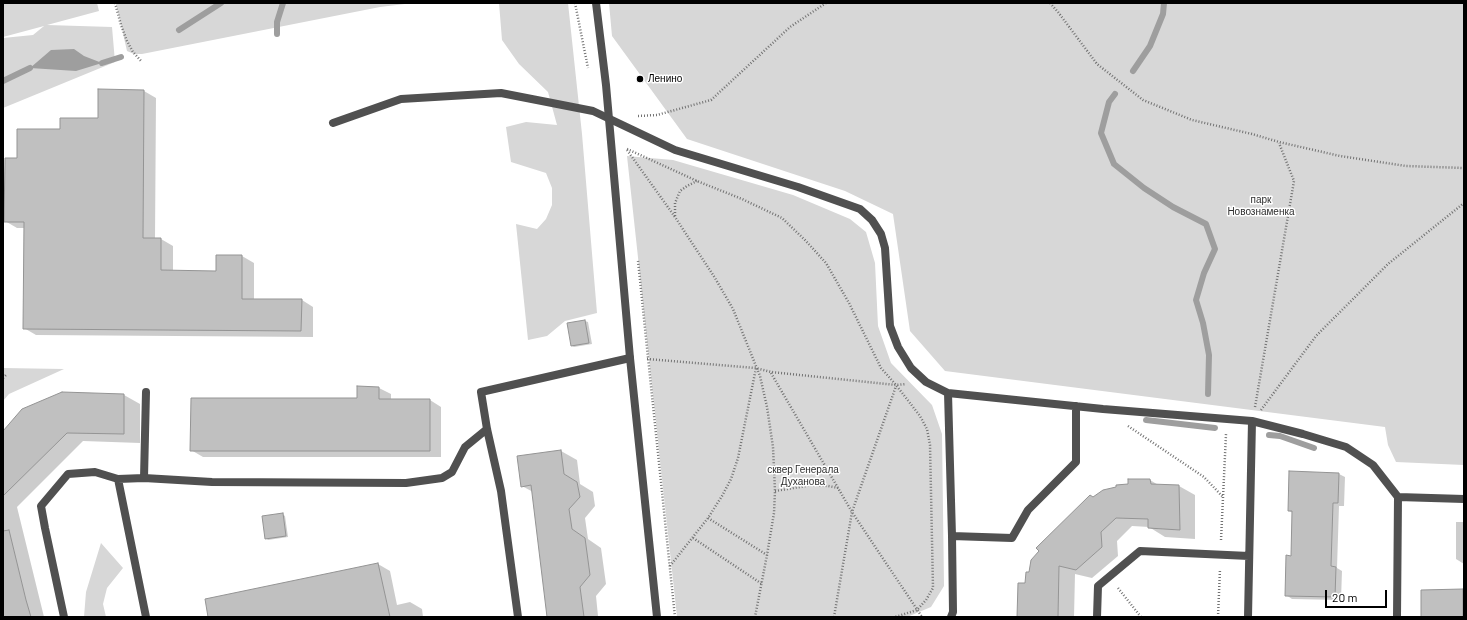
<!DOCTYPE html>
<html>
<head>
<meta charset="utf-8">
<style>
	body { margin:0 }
	#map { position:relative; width:1467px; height:620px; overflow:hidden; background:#fff; font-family:Barlow,sans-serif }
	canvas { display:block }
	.frame { position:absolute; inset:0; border:4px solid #000; pointer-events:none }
	.scale { position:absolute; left:1325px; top:590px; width:62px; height:18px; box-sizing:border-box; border:2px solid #000; border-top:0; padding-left:5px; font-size:12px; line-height:14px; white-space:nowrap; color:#000; -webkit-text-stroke:3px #fff; paint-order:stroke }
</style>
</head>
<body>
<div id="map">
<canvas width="1467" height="620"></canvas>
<div class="frame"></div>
<div class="scale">20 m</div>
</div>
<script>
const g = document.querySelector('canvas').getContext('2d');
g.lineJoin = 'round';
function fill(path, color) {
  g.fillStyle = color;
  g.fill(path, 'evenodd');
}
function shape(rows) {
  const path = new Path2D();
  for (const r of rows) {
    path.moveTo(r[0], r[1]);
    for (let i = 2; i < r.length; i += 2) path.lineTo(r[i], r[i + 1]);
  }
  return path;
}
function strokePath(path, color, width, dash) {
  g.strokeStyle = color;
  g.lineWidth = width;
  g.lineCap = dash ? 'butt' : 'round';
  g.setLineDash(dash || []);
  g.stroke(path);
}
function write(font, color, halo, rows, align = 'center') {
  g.font = font + ' Barlow,sans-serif';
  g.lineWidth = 3;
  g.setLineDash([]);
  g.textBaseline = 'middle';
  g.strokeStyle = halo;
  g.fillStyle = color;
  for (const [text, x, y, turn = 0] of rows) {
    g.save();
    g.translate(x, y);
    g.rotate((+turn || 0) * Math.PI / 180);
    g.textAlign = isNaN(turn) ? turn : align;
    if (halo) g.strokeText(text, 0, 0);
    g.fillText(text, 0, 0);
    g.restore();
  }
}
fill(shape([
	[3,3,97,3,99,11,47,25,112,27,115,62,3,108,3,38,33,35,44,26,3,37],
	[116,3,413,3,380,7,142,54,134,54,127,51],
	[499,3,568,3,582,134,597,313,565,321,547,336,528,340,516,224,537,229,546,219,552,205,552,188,546,173,511,162,506,127,526,122,557,125,548,92,519,64,502,40],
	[609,3,1464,3,1464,465,1396,462,1388,445,1385,427,945,371,910,331,893,214,845,191,687,139,612,36],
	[627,156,673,160,793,195,850,219,866,232,875,263,878,326,891,363,932,405,942,434,944,586,931,607,907,617,677,617],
	[3,368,64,369,9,394,3,401],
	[101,543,123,568,107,588,103,604,106,617,84,617,86,592]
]), '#d7d7d7');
fill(shape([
	[74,49,84,56,102,63,76,71,30,68,51,50]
]), '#9e9e9e');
fill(shape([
	[144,91,156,98,155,239,161,239,173,246,173,271,217,272,217,256,242,256,254,263,254,300,302,300,313,307,313,337,36,335,24,328,25,228,17,228,5,221,18,159,61,130,99,119],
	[585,321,588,322,592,344,574,347,572,346,568,324],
	[379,388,391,394,391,400,430,400,441,407,441,457,203,457,191,450,358,399],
	[124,395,140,404,140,443,83,441,17,507,44,617,3,617,3,433],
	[561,451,577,460,580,484,593,492,595,506,585,518,588,539,601,548,606,584,596,596,598,616,600,617,549,617,533,492,522,486],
	[1290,472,1339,474,1345,477,1344,506,1339,506,1337,568,1342,571,1341,600,1292,599,1286,595,1292,557,1293,513,1289,511],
	[1150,480,1160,486,1179,486,1195,495,1195,539,1165,537,1149,527,1132,526,1117,541,1118,556,1092,578,1075,574,1074,617,1018,617,1030,573,1094,498,1129,484],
	[282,514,285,516,288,537,268,540,266,538],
	[1456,522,1464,522,1464,564,1456,559],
	[378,564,390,571,397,605,410,602,422,609,423,617,209,617],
	[1463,590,1464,591,1464,617,1422,617]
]), '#0003');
strokePath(shape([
	[179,30,221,3],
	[277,34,277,22,283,3],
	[102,63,121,57],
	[1133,71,1150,46,1163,14,1164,3],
	[3,81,30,68],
	[1115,94,1109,102,1101,133,1114,164,1144,188,1173,207,1206,224,1215,249,1204,273,1196,300,1203,323,1209,355,1208,394],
	[1146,420,1215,428],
	[1269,435,1280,436,1314,448]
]), '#9e9e9e', 6);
const building = shape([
	[98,89,144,90,143,238,161,238,161,270,216,271,216,255,242,255,242,299,302,299,301,331,23,329,24,222,4,222,5,158,17,158,17,129,60,129,60,118,98,118,98,89],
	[585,320,589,343,571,346,567,323,585,320],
	[357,386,379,387,379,399,430,399,430,451,190,451,191,398,357,398,357,386],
	[62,392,124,394,124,434,67,433,3,496,3,431,22,409,62,392],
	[561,450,564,474,577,482,580,497,569,509,572,529,585,538,590,575,580,587,584,617,547,617,531,485,521,487,517,456,561,450],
	[1289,471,1339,473,1338,503,1333,503,1331,566,1336,567,1335,597,1285,596,1286,555,1291,556,1292,511,1288,511,1289,471],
	[1128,479,1150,479,1151,484,1179,485,1180,530,1148,528,1148,519,1116,518,1101,532,1102,547,1076,570,1059,566,1058,617,1017,617,1018,583,1025,583,1026,572,1029,572,1031,560,1039,551,1036,548,1090,495,1093,497,1103,490,1116,487,1116,485,1128,484,1128,479],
	[283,513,286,536,265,539,262,516,283,513],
	[9,530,26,600,31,617,3,617,3,531,9,530],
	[378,563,390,617,208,617,205,599,378,563],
	[1463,589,1463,617,1421,617,1421,590,1463,589]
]);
fill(building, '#c0c0c0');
strokePath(building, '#949494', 1);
strokePath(shape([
	[115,3,121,25,127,41,133,52,142,62],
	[575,3,588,68],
	[1050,3,1058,12,1097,64,1143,100,1192,120,1252,134,1279,142,1340,156,1406,166,1464,168],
	[638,116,657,115,711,100,790,27,826,3],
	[627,149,697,181,742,199,782,218,805,240,826,263,849,303,881,368,896,385,920,416,927,429,930,445,933,588,926,600,917,610,895,617],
	[627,150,675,217,715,278,733,309,760,376,767,407,773,447,775,491,774,513,767,555,755,617],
	[675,216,675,203,680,191,687,186,697,181],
	[638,261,675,617],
	[647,359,756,368,771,372,896,385,906,384],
	[771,373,852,512,922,617],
	[3,378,7,374],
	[1255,407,1294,181,1279,143],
	[1261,410,1316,336,1388,264,1464,203],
	[1128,426,1204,477,1223,497],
	[775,491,812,485,828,486,839,488],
	[708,518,767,555],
	[693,538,762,584],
	[1221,540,1226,434],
	[670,566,708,518,722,496,731,479,738,458,756,368],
	[1118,588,1141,617],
	[834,617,852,512,896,386],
	[1218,617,1220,569]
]), '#727272', 2.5, [1, 2]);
strokePath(shape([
	[333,123,401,99,501,93,593,111,675,150,798,187,860,209,872,220,881,234,885,248,890,326,898,347,911,368,926,382,948,393,1103,409,1252,421,1303,434,1346,447,1373,465,1398,497,1397,617],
	[146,392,144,478,212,482,406,483,442,478,452,472,465,447,487,429],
	[948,393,952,536,953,612,951,617],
	[118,479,146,617],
	[1398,497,1464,499],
	[952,536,1012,538,1028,510,1076,462,1076,406],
	[64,617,45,528,41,506,68,474,95,472,118,479,144,478],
	[518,617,501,491,487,429,481,392,630,358],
	[1097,617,1098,586,1140,551,1249,556],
	[1248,617,1252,421]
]), '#505050', 8);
strokePath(shape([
	[596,3,606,85,630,358,657,617]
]), '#505050', 8);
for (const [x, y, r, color] of [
	[640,79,4,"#000"]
]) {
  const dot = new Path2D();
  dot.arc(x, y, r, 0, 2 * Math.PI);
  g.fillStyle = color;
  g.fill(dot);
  strokePath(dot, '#fff', 1.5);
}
write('10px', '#000', '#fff', [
	["Ленино",648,79]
], 'left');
write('10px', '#2e2e2e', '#fff', [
	["парк",1261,200],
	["Новознаменка",1261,212],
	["сквер Генерала",803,470],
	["Духанова",803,482]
]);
</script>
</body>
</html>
